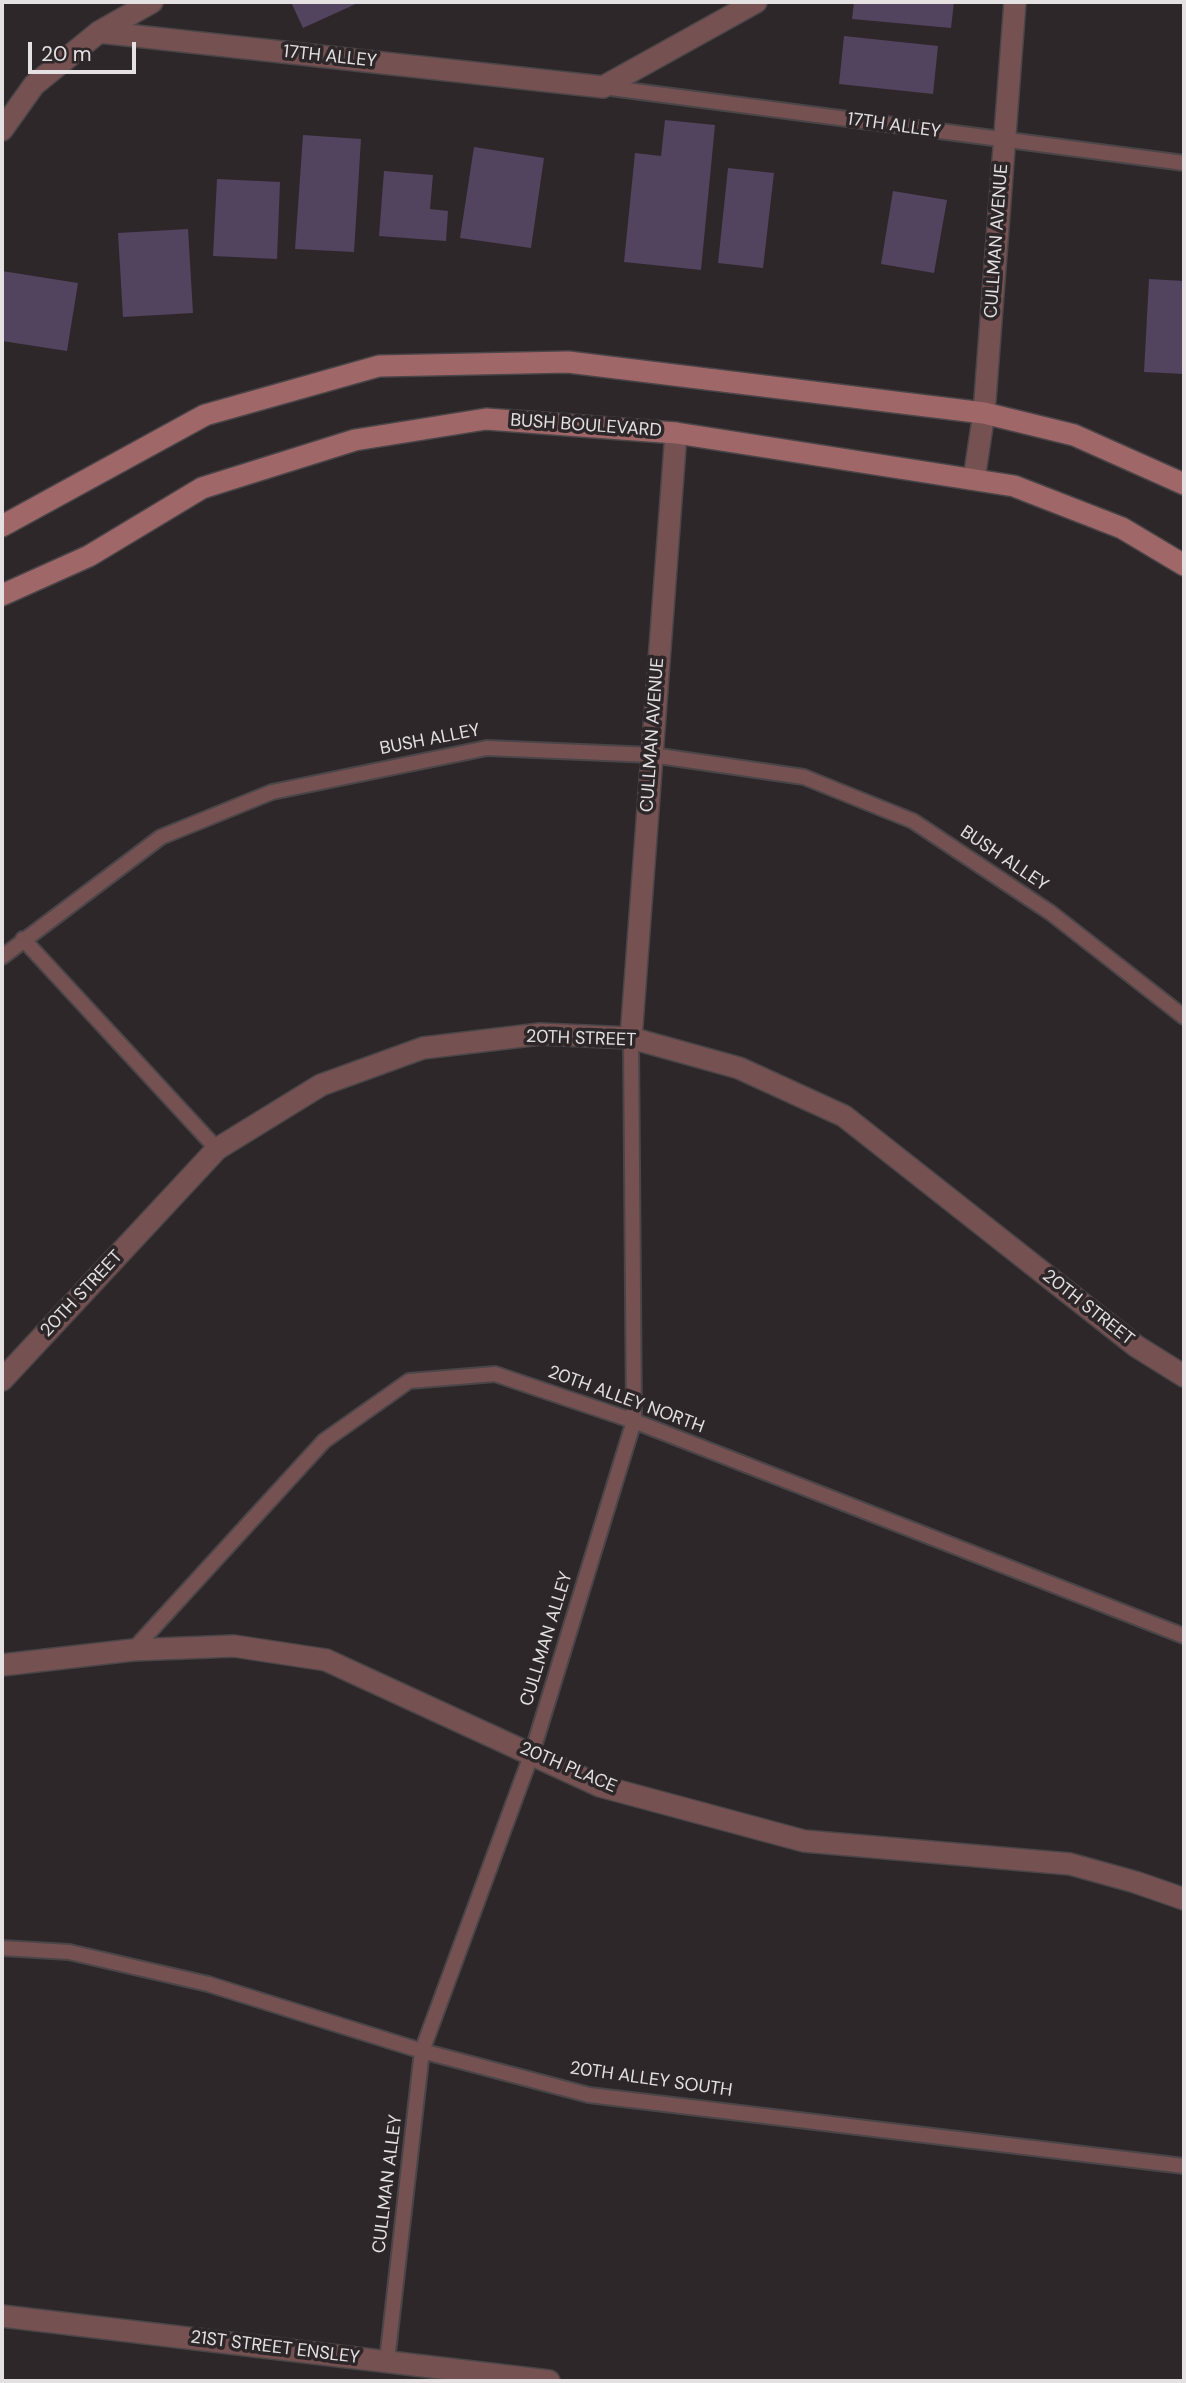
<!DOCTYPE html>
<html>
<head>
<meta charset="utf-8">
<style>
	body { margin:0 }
	#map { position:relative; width:1186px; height:2383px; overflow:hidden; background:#2d272a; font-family:"DM Sans",sans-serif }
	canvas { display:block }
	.frame { position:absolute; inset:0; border:4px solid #e5e1e3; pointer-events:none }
	.scale { position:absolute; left:28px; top:42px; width:108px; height:32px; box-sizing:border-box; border:4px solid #e5e1e3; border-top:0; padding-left:9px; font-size:21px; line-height:24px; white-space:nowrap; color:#e5e1e3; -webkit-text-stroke:5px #2d272a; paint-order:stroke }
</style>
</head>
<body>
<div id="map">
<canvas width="1186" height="2383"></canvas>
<div class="frame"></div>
<div class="scale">20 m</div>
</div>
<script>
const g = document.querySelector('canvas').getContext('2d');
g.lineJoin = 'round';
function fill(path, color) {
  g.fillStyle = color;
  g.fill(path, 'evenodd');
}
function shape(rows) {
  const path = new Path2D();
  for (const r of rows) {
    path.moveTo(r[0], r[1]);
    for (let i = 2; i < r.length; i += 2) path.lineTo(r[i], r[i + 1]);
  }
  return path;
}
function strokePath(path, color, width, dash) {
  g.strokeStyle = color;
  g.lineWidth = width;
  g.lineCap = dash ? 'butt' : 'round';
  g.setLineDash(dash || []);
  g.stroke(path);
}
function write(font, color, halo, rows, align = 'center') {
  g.font = font + ' "DM Sans",sans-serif';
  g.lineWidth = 7;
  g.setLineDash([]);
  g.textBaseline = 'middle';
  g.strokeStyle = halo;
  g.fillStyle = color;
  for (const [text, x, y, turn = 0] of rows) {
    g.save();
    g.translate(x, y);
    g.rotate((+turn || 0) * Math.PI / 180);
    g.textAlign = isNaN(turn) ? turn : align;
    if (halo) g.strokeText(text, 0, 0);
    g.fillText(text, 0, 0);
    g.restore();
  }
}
fill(shape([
	[291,2,360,2,303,28],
	[854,2,954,2,951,28,852,19],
	[844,36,938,46,933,94,839,84],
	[665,120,715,125,701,270,624,262,635,153,661,156],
	[303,135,361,139,354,252,295,249],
	[474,147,544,158,531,248,460,238],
	[728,168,774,173,763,268,718,263],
	[384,171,433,175,430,209,448,211,446,241,379,236],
	[217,179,280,182,277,259,213,256],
	[893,191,947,200,934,273,881,264],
	[188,229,193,313,123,317,118,233],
	[2,271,78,283,67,351,2,341],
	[1149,279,1184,281,1184,374,1144,372]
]), '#52435f');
const lane = shape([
	[603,87,1184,163],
	[23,939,217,1149],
	[2,957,161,837,272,792,487,748,652,755,804,777,913,821,1051,913,1184,1017],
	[133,1650,324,1441,409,1381,495,1374,634,1421,1184,1636],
	[2,1948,69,1952,208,1984,422,2051,589,2095,1184,2166],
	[387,2361,422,2051,532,1753,634,1421,631,1038]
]);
const street = shape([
	[99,32,603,87,756,2],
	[2,130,34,85,99,32,152,2],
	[974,479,984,413,1015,2],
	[631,1038,676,433],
	[2,1380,217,1149,321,1085,423,1048,540,1034,631,1038,739,1068,844,1116,1136,1346,1184,1376],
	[2,1665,133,1650,234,1646,326,1660,600,1786,804,1841,1070,1864,1135,1882,1184,1899],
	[2,2316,549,2381]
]);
const secondary = shape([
	[2,526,205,415,379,366,568,362,984,413,1074,435,1184,484],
	[2,595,89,556,202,488,355,440,486,419,676,433,1014,486,1122,528,1184,565]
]);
strokePath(lane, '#4a4548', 18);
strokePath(street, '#4a4548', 24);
strokePath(secondary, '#4a4548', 24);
strokePath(lane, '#765152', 14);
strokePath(street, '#765152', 21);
strokePath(secondary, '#a06768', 21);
write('18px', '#e5e1e3', '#2d272a', [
	["17TH ALLEY",330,57,6],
	["17TH ALLEY",894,126,8],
	["CULLMAN AVENUE",997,241,-86],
	["BUSH BOULEVARD",586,426,4],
	["CULLMAN AVENUE",653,735,-86],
	["BUSH ALLEY",430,740,-11],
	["BUSH ALLEY",1004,859,34],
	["20TH STREET",581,1039,2],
	["20TH STREET",82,1294,-47],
	["20TH STREET",1088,1308,38],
	["20TH ALLEY NORTH",626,1400,20],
	["CULLMAN ALLEY",547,1639,-73],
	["20TH PLACE",568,1768,23],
	["20TH ALLEY SOUTH",651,2080,8],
	["CULLMAN ALLEY",388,2184,-83],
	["21ST STREET ENSLEY",275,2348,7]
]);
</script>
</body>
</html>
